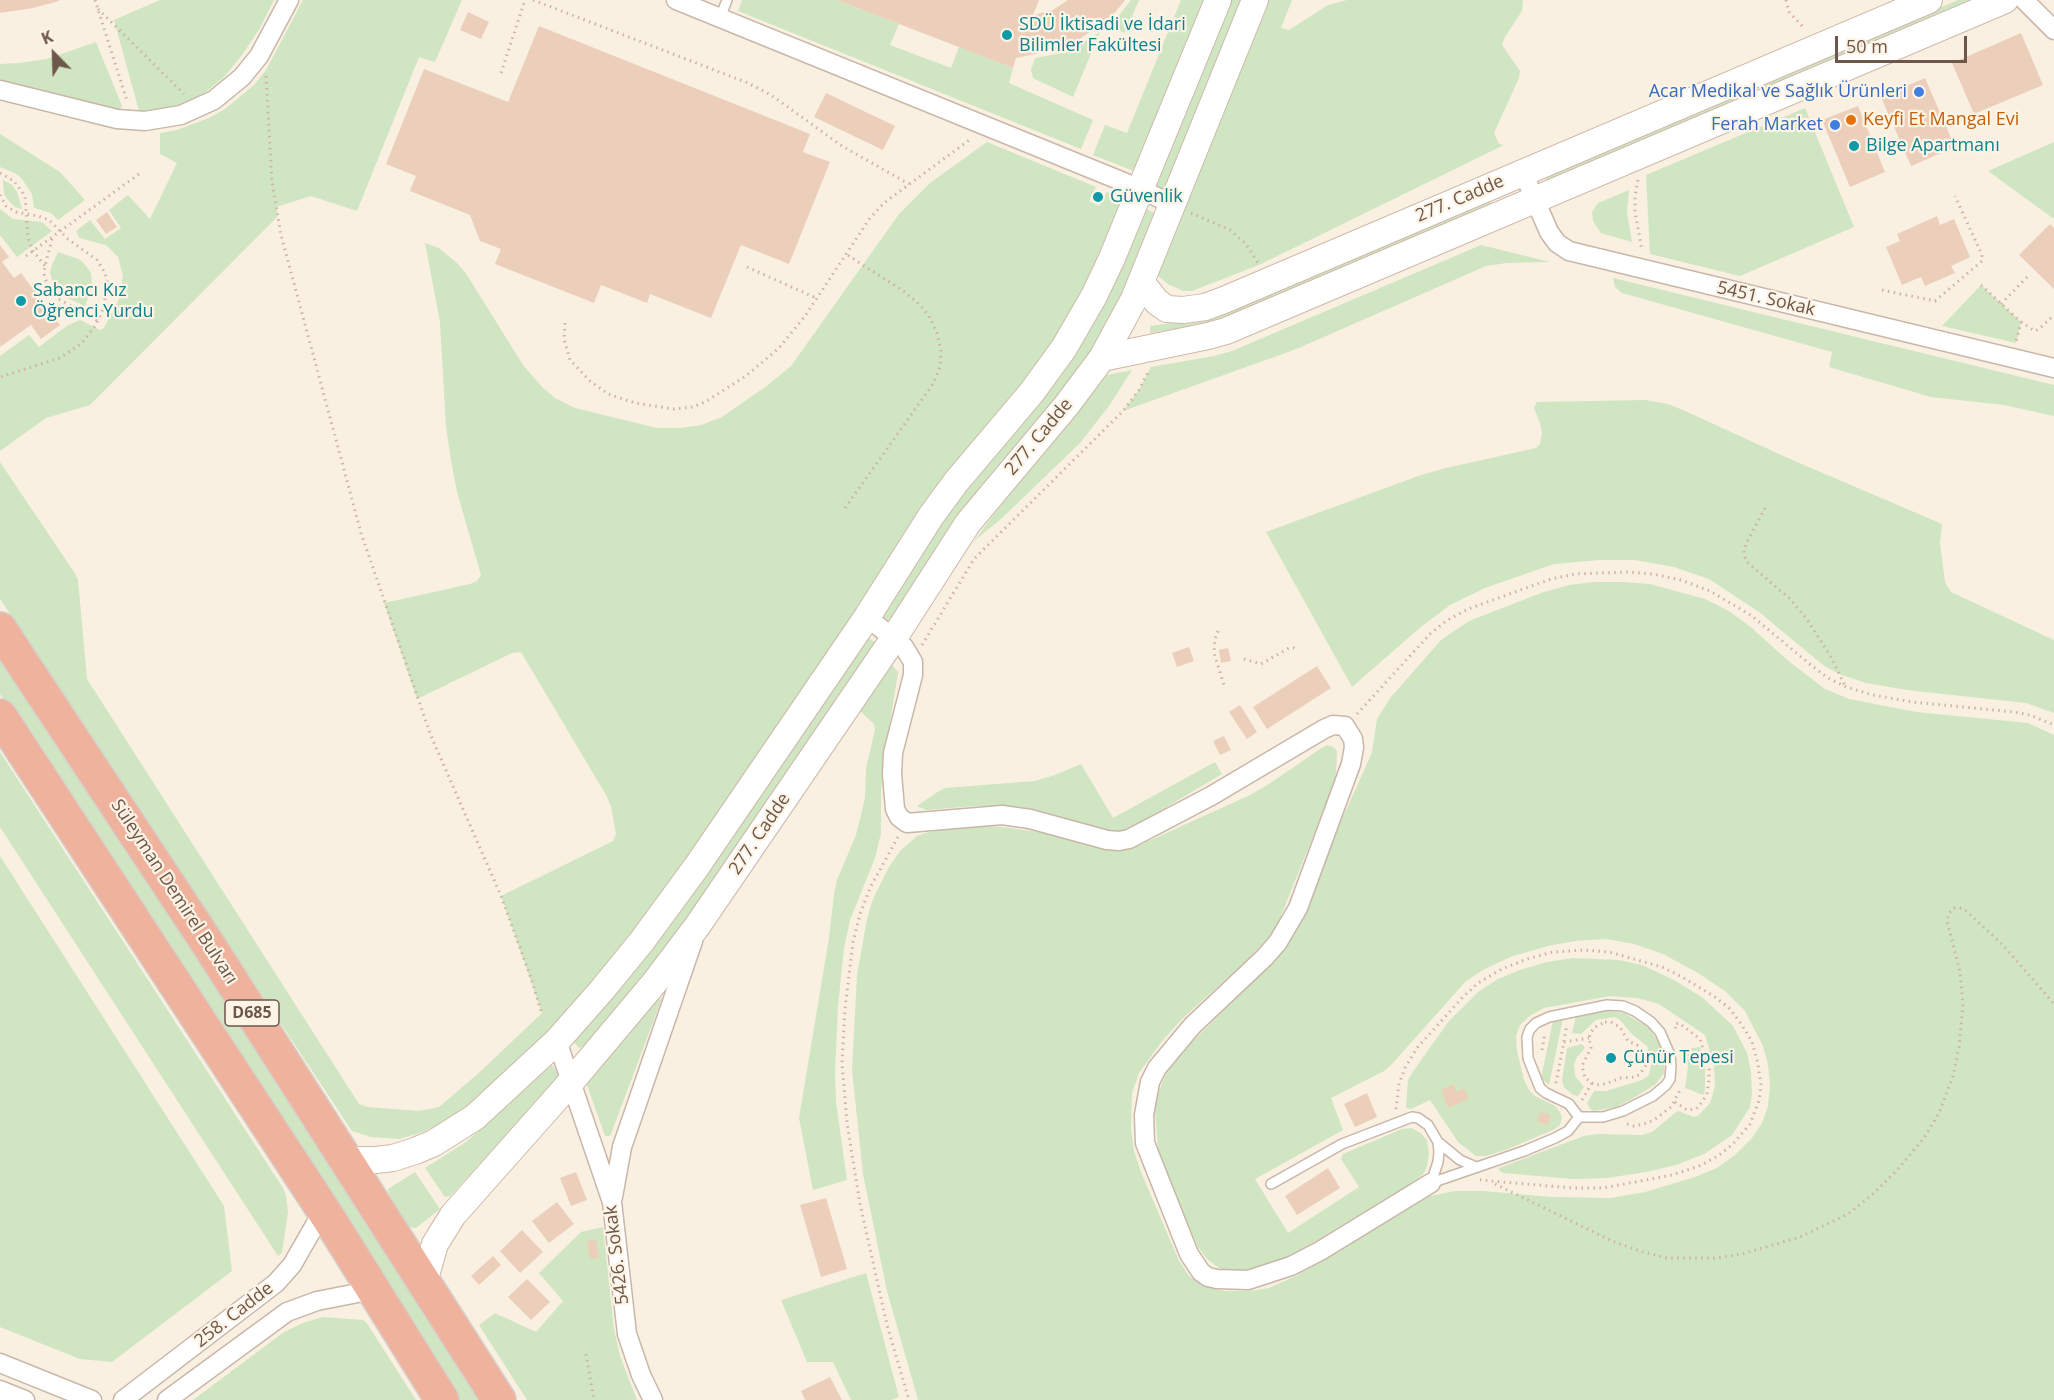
<!DOCTYPE html>
<html>
<head>
<meta charset="utf-8">
<style>
	body { margin:0 }
	#map { position:relative; width:2054px; height:1400px; overflow:hidden; background:#f9f0e1; font-family:"Open Sans",sans-serif }
	canvas { display:block }
	.north { position:absolute; left:24px; top:24px; width:60px; height:60px; -webkit-text-stroke:4px #fdf4e6; paint-order:stroke; rotate:337deg; font-size:16px; font-weight:700; line-height:24px; text-align:center; color:#6d574a }
	.north::after { content:''; display:block; margin:auto; width:21px; height:27px; background:#6d574a; clip-path:polygon(50% 0,100% 100%,50% 72%,0 100%) }
	.scale { position:absolute; left:1835px; top:36px; width:132px; height:27px; box-sizing:border-box; border:3px solid #6d574a; border-top:0; padding-left:8px; font-size:18px; line-height:21px; white-space:nowrap; color:#6d574a; -webkit-text-stroke:4px #fdf4e6; paint-order:stroke }
</style>
</head>
<body>
<div id="map">
<canvas width="2054" height="1400"></canvas>
<div class="north">K</div>
<div class="scale">50 m</div>
</div>
<script>
const g = document.querySelector('canvas').getContext('2d');
g.lineJoin = 'round';
function fill(path, color) {
  g.fillStyle = color;
  g.fill(path, 'evenodd');
}
function shape(rows) {
  const path = new Path2D();
  for (const r of rows) {
    path.moveTo(r[0], r[1]);
    for (let i = 2; i < r.length; i += 2) path.lineTo(r[i], r[i + 1]);
  }
  return path;
}
function strokePath(path, color, width, dash) {
  g.strokeStyle = color;
  g.lineWidth = width;
  g.lineCap = dash ? 'butt' : 'round';
  g.setLineDash(dash || []);
  g.stroke(path);
}
function write(font, color, halo, rows, align = 'center') {
  g.font = font + ' "Open Sans",sans-serif';
  g.lineWidth = 4.5;
  g.setLineDash([]);
  g.textBaseline = 'middle';
  g.strokeStyle = halo;
  g.fillStyle = color;
  for (const [text, x, y, turn = 0] of rows) {
    g.save();
    g.translate(x, y);
    g.rotate((+turn || 0) * Math.PI / 180);
    g.textAlign = isNaN(turn) ? turn : align;
    if (halo) g.strokeText(text, 0, 0);
    g.fillText(text, 0, 0);
    g.restore();
  }
}
fill(shape([
	[160,0,274,0,260,28,242,55,224,77,207,91,191,102,173,108,153,112,139,111,114,20],
	[303,0,462,0,435,62,419,57,357,211,311,196,276,207,278,216,90,405,46,418,0,451,0,356,29,335,39,347,68,325,80,320,100,330,104,328,119,299,123,276,118,257,106,245,79,238,76,231,90,220,105,239,121,228,109,210,128,195,150,219,177,163,160,154,160,133,177,130,209,118,225,109,254,85,266,70],
	[742,0,837,0,899,24,890,45,951,68,959,47,1013,68,1009,83,1093,120,1081,149,738,11],
	[1131,0,1139,0,1125,33,1108,26,1113,23],
	[1181,0,1206,0,1136,172,1093,155,1105,125,1127,133],
	[1230,0,1243,0,1164,194,1153,185],
	[1269,0,1292,0,1281,28,1289,30,1328,5,1347,0,1523,0,1522,11,1505,37,1502,45,1520,71,1519,78,1494,133,1499,144,1504,145,1259,265,1192,291,1183,291,1168,284,1158,276],
	[1958,0,1976,0,1548,183,1545,177],
	[1100,32,1073,97,1033,78,1031,70,1035,58,1068,52],
	[96,42,122,106,118,112,0,83,0,64,19,63,47,59],
	[1805,108,1854,227,1740,276,1650,254,1646,175],
	[0,134,60,172,85,200,58,220,51,213,34,208,32,194,22,179,15,173,0,167],
	[987,142,1096,187,1089,201,1099,206,1107,192,1125,200,1102,256,1063,331,668,893,581,1002,471,1106,442,1123,423,1132,399,1139,371,1137,352,1131,0,599,0,462,74,572,78,580,87,679,359,1104,368,1107,419,1111,439,1107,481,1071,542,1013,501,896,607,844,613,841,616,834,611,806,606,795,521,652,512,653,417,699,384,603,470,584,477,581,481,575,457,492,452,466,446,427,440,322,425,243,439,248,458,264,467,275,523,365,542,387,555,398,575,408,657,428,681,428,701,425,722,417,768,385,791,366,899,214,930,183],
	[2054,142,2054,219,1988,171],
	[3,180,12,185,17,192,22,209,15,207,7,199,4,194],
	[1629,190,1627,212,1632,242,1601,233,1593,221,1592,212,1598,203],
	[1490,200,1493,207,1215,323,1150,333,1150,326,1213,317],
	[0,209,13,219,42,222,52,231,17,257,0,235],
	[1143,209,1146,209,1154,213,1154,217,1124,293,1090,355,1045,413,964,508,946,533,893,618,888,620,883,617,882,615],
	[1481,245,1550,262,1507,263,1486,266,1294,350,1123,411,1139,390,1151,367,1214,356,1232,351],
	[58,252,78,259,83,262,91,273,92,286,85,306,65,297,54,286,50,273,52,265],
	[1613,278,2054,385,2054,416,2004,405,1931,397,1829,367,1832,352,1622,293,1615,287],
	[1981,285,2021,322,2016,343,1942,326],
	[1132,370,1109,406,1080,443,1001,519,974,541,998,509,1107,375],
	[1645,400,1668,404,1683,410,1790,459,1942,524,1940,543,1945,582,1951,592,2054,640,2054,713,2026,703,1907,690,1866,683,1839,674,1823,665,1759,612,1709,579,1674,567,1635,560,1599,560,1554,564,1485,588,1450,605,1422,626,1352,687,1266,532,1421,475,1446,468,1536,448,1540,444,1542,433,1540,423,1534,408,1537,402],
	[1594,582,1622,582,1650,584,1705,599,1729,611,1752,628,1786,659,1825,689,1849,699,1916,712,2028,723,2054,735,2054,1400,918,1400,887,1291,863,1174,852,1070,857,975,867,919,873,899,889,867,900,851,917,836,929,832,976,825,1002,827,1048,833,1100,848,1114,851,1127,849,1140,845,1250,795,1269,784,1320,749,1327,745,1333,747,1337,751,1336,774,1333,786,1279,921,1273,933,1249,958,1183,1018,1163,1040,1139,1073,1132,1093,1131,1129,1134,1151,1141,1172,1179,1261,1189,1276,1207,1287,1224,1291,1249,1291,1269,1288,1296,1276,1430,1196,1455,1191,1483,1191,1552,1197,1611,1198,1645,1192,1695,1177,1717,1168,1735,1155,1752,1138,1762,1123,1768,1106,1770,1085,1768,1064,1763,1046,1745,1011,1725,991,1698,973,1663,954,1634,944,1606,939,1575,941,1548,946,1510,957,1483,970,1466,981,1392,1064,1384,1071,1331,1098,1343,1130,1255,1179,1288,1233,1359,1187,1341,1159,1343,1154,1402,1129,1412,1128,1422,1134,1427,1141,1429,1153,1427,1166,1424,1173,1412,1183,1291,1256,1269,1265,1232,1272,1219,1268,1207,1259,1198,1247,1166,1173,1158,1149,1155,1111,1157,1095,1166,1074,1179,1055,1264,971,1281,953,1297,929,1308,906,1342,819,1366,766,1372,752,1377,719,1391,697,1441,640,1469,621,1541,593,1569,585],
	[865,639,870,639,875,642,875,646,742,840,664,949,586,1045,579,1048,574,1042,577,1037],
	[0,654,152,885,482,1400,459,1400,314,1175,0,694],
	[892,665,898,672,897,679,884,759,881,793,881,833,875,858,850,920,844,948,838,1006,835,1073,836,1102,847,1180,813,1190,799,1118,829,938,834,894,837,880,856,835,865,798,866,768,875,730,874,724,860,711],
	[0,752,283,1188,286,1196,288,1212,282,1253,278,1256,0,827],
	[1215,762,1222,774,1133,827,1122,831,1113,831,1020,807,975,806,926,810,917,806,936,793,945,788,1035,781,1055,775,1081,764,1113,818],
	[0,856,224,1206,232,1271,112,1362,80,1359,0,1327],
	[1573,958,1619,960,1642,965,1674,980,1703,998,1733,1026,1747,1053,1751,1072,1752,1094,1750,1107,1732,1135,1704,1154,1676,1165,1646,1172,1607,1178,1573,1179,1503,1173,1499,1170,1499,1168,1584,1136,1597,1134,1642,1135,1652,1132,1675,1113,1678,1111,1694,1117,1699,1115,1710,1103,1715,1086,1714,1066,1705,1035,1659,1004,1637,998,1610,996,1544,1008,1531,1015,1520,1025,1516,1036,1517,1051,1524,1080,1529,1090,1535,1096,1555,1106,1560,1112,1562,1117,1560,1125,1555,1129,1508,1149,1486,1156,1476,1156,1458,1142,1430,1100,1411,1109,1406,1108,1408,1080,1414,1070,1449,1021,1478,992,1498,979,1520,970,1547,962],
	[662,998,611,1134,609,1136,605,1136,586,1082,655,1001],
	[1604,1010,1624,1013,1648,1027,1658,1041,1664,1056,1664,1073,1656,1084,1632,1099,1616,1107,1594,1111,1590,1109,1587,1103,1594,1091,1606,1091,1642,1080,1649,1075,1652,1061,1647,1046,1632,1034,1620,1020,1614,1017,1596,1020,1581,1034,1572,1033,1576,1016],
	[1563,1018,1549,1085,1541,1078,1553,1021],
	[1582,1044,1585,1048,1577,1057,1574,1064,1575,1076,1584,1087,1578,1096,1573,1095,1564,1087,1562,1080,1567,1048],
	[1700,1047,1705,1068,1705,1090,1703,1095,1685,1088,1688,1067,1685,1049],
	[552,1065,557,1073,557,1080,450,1196,445,1197,425,1168,466,1142],
	[415,1172,440,1209,416,1228,410,1227,404,1221,388,1191,388,1189],
	[603,1227,614,1329,620,1356,637,1400,527,1400,479,1325,495,1313,536,1332,563,1301,539,1273,581,1232],
	[866,1273,899,1397,891,1400,851,1400,833,1362,807,1362,781,1300],
	[323,1317,363,1320,366,1322,416,1400,193,1400,284,1332,303,1323]
]), '#d0e5c1');
fill(shape([
	[0,0,59,0,59,1,33,8,0,13],
	[837,0,1039,0,1033,15,1053,10,1068,0,1125,0,1109,20,1067,47,1016,58,1013,68],
	[468,12,489,22,481,39,460,30],
	[539,26,810,134,803,152,830,162,789,264,741,245,711,318,650,294,647,303,601,285,594,303,495,264,501,249,480,241,470,215,410,191,416,176,386,164,424,69,508,102],
	[2021,33,2043,85,1974,114,1952,63],
	[1925,78,1955,147,1911,166,1881,97],
	[826,93,895,126,883,150,814,117],
	[1858,106,1885,172,1850,187,1822,120],
	[107,212,117,227,106,234,96,220],
	[1937,216,1940,225,1954,219,1970,257,1951,266,1955,273,1925,286,1921,277,1902,285,1886,247,1900,241,1897,234],
	[2050,224,2054,228,2054,289,2019,255],
	[0,245,9,257,2,262,14,278,21,273,60,325,41,339,31,325,0,347],
	[1189,647,1194,661,1177,667,1172,653],
	[1228,648,1231,661,1221,663,1219,650],
	[1317,666,1331,688,1267,729,1253,707],
	[1240,705,1257,732,1247,739,1229,712],
	[1224,736,1231,750,1220,755,1213,741],
	[1453,1084,1456,1092,1464,1088,1469,1099,1448,1108,1441,1090],
	[1367,1093,1377,1117,1355,1127,1344,1104],
	[1540,1112,1551,1115,1548,1125,1537,1122],
	[1328,1168,1340,1188,1297,1215,1285,1196],
	[576,1172,587,1200,571,1206,560,1178],
	[826,1198,847,1269,821,1277,800,1205],
	[557,1202,574,1224,549,1243,532,1221],
	[522,1230,543,1252,520,1273,500,1251],
	[596,1240,599,1258,590,1259,587,1241],
	[493,1256,501,1265,479,1285,471,1276],
	[527,1279,550,1302,531,1320,508,1297],
	[830,1377,842,1400,805,1400,801,1391]
]), '#eccfbb');
const lane = shape([
	[720,18,727,0],
	[1607,1005,1623,1006,1635,1011,1651,1022,1660,1032,1670,1055,1671,1066,1670,1079,1666,1085,1653,1096,1623,1111,1603,1117,1579,1117,1569,1104,1546,1093,1540,1088,1528,1058,1527,1037,1530,1029,1536,1023,1549,1017,1607,1005],
	[1438,1142,1460,1160,1476,1167],
	[1431,1183,1524,1151,1555,1138,1568,1131,1579,1117],
	[1271,1184,1342,1144,1412,1117,1418,1118,1428,1125,1438,1142,1439,1152,1438,1162,1431,1183]
]);
const street = shape([
	[676,0,1131,185,1172,204],
	[2024,0,2054,30],
	[0,90,117,119,145,121,181,115,214,100,242,77,259,56,289,0],
	[1523,172,1549,232,1557,243,1569,251,2054,368],
	[867,617,904,647,913,662,913,675,893,753,892,774,895,809,899,817,907,823,1002,815,1030,819,1107,840,1119,841,1129,839,1211,796,1324,729,1333,725,1345,726,1353,739,1354,747,1351,764,1298,908,1278,942,1265,957,1192,1026,1157,1068,1150,1082,1144,1115,1145,1143,1189,1254,1201,1272,1208,1277,1217,1279,1248,1280,1291,1266,1320,1251,1431,1183],
	[557,1041,612,1202,627,1334,641,1375,653,1400],
	[613,1197,622,1147,693,941],
	[0,1363,92,1400],
	[0,1390,25,1400],
	[123,1400,276,1283,292,1265,323,1211],
	[167,1400,287,1312,317,1301,373,1290]
]);
const secondary = shape([
	[1141,282,1157,302,1167,309,1183,310,1205,307,1224,300,1929,0],
	[1102,358,1208,336,1226,331,2005,0],
	[347,1160,376,1160,393,1158,415,1151,434,1143,475,1117,557,1041,602,990,642,941,697,866,867,617,931,516,956,482,1032,392,1064,348,1094,296,1112,258,1218,0],
	[424,1282,435,1244,453,1215,571,1082,655,982,698,925,894,638,968,523,1066,406,1102,358,1134,299,1255,0]
]);
const highway = shape([
	[0,629,210,947,499,1400],
	[0,716,331,1222,442,1400]
]);
strokePath(lane, '#c8b7a9', 12);
strokePath(street, '#c8b7a9', 21);
strokePath(secondary, '#ceb9a9', 28);
strokePath(highway, '#d6d0cc', 36);
strokePath(shape([
	[95,0,127,101],
	[533,0,748,83,771,95,842,146,909,184],
	[1786,0,1789,12,1805,29],
	[98,9,184,94],
	[501,73,525,0],
	[266,76,272,182,281,235,361,533,431,736,501,896,531,978,542,1014],
	[0,173,14,181,25,196,28,238,33,251,45,266],
	[1638,180,1635,196,1635,212,1642,250],
	[0,195,6,206,16,212,38,216,49,220,68,239,97,260,105,273,107,281,104,307,95,326,82,343,60,358,0,377],
	[1191,213,1230,230,1246,244,1258,263],
	[52,239,45,266,44,274,48,287,57,298,98,321],
	[26,256,139,174],
	[747,267,816,298],
	[1981,285,2021,322,2016,342],
	[1882,290,1935,301,1982,261,1982,255,1955,196],
	[2001,304,2029,275],
	[2021,322,2035,331,2039,329,2054,315],
	[565,323,564,339,570,360,590,381,608,394,635,403,674,409,693,407,705,402,746,376,779,348,805,316,870,218,884,203,972,138],
	[845,508,933,384,940,367,941,351,937,333,929,316,920,305,905,292,846,254],
	[1765,508,1747,542,1744,551,1745,557,1748,563,1789,598,1806,618,1831,657,1845,686],
	[1218,631,1215,639,1214,653,1224,685],
	[922,645,974,559,1123,411,1139,390,1149,370],
	[1244,659,1261,664,1289,648,1294,648,1298,650],
	[1357,714,1430,634,1446,621,1468,609,1551,579,1575,574,1626,572,1653,574,1681,580,1710,591,1752,616,1812,666,1828,678,1846,687,1873,695,1913,702,2014,712,2030,715,2054,725],
	[898,837,870,888,860,914,853,942,845,1009,842,1063,847,1123,860,1204,887,1325,909,1400],
	[1605,1022,1611,1022,1620,1027,1628,1041,1637,1045,1645,1053,1646,1065,1640,1074,1636,1077,1620,1078,1606,1084,1595,1085,1585,1078,1582,1066,1591,1048,1589,1038,1591,1032,1595,1027,1605,1022],
	[1564,1042,1589,1038],
	[1542,1050,1545,1033],
	[1556,1083,1567,1025],
	[1582,1100,1592,1083],
	[1675,1102,1687,1110,1696,1109,1703,1101,1707,1093,1709,1080,1709,1069,1700,1039,1679,1023,1675,1024,1676,1031],
	[1396,1109,1399,1084,1405,1068,1417,1048,1462,998,1478,983,1502,969,1527,959,1553,952,1584,950,1609,952,1662,967,1682,977,1715,997,1729,1008,1742,1025,1752,1042,1758,1064,1761,1085,1759,1101,1750,1124,1733,1144,1718,1156,1699,1166,1672,1175,1603,1188,1573,1188,1480,1180],
	[1627,1124,1634,1126,1644,1124,1654,1120,1671,1107,1680,1090],
	[1495,1184,1612,1241,1643,1252,1667,1258,1718,1258,1742,1254,1800,1237,1848,1214,1873,1194,1898,1169,1924,1138,1939,1113,1953,1076,1959,1047,1963,1004,1960,972,1947,921,1949,913,1954,908,1960,908,1966,911,2002,944,2054,1004],
	[586,1354,594,1400]
]), '#d0b29f', 3, [1.5, 4.5]);
strokePath(lane, '#fff', 9);
strokePath(street, '#fff', 18);
strokePath(secondary, '#fff', 26);
strokePath(highway, '#eeb29d', 33);
for (const [x, y, r, color] of [
	[1007,35,6,"#0f9aa8"],
	[1919,92,6,"#3f7fe0"],
	[1851,120,6,"#e8710a"],
	[1835,125,6,"#3f7fe0"],
	[1854,146,6,"#0f9aa8"],
	[1098,197,6,"#0f9aa8"],
	[21,301,6,"#0f9aa8"],
	[1611,1058,6,"#0f9aa8"]
]) {
  const dot = new Path2D();
  dot.arc(x, y, r, 0, 2 * Math.PI);
  g.fillStyle = color;
  g.fill(dot);
  strokePath(dot, '#fdf4e6', 2);
}
for (const [x, y, w] of [
	[252,1013,54]
]) {
  const box = new Path2D();
  box.roundRect(x - w / 2, y - 13, w, 26, 4.5);
  g.fillStyle = '#fdf4e6';
  g.fill(box);
  strokePath(box, '#6d574a', 1.5);
}
write('bold 16px', '#6d574a', null, [
	["D685",252,1013]
]);
write('18px', '#0d838f', '#fdf4e6', [
	["SDÜ İktisadi ve İdari",1019,25],
	["Bilimler Fakültesi",1019,46],
	["Bilge Apartmanı",1866,146],
	["Güvenlik",1110,197],
	["Sabancı Kız",33,291],
	["Öğrenci Yurdu",33,312],
	["Çünür Tepesi",1623,1058]
], 'left');
write('18px', '#366cbe', '#fdf4e6', [
	["Acar Medikal ve Sağlık Ürünleri",1907,92],
	["Ferah Market",1823,125]
], 'right');
write('18px', '#c56008', '#fdf4e6', [
	["Keyfi Et Mangal Evi",1863,120]
], 'left');
write('18px', '#6d574a', '#fdf4e6', [
	["277. Cadde",1460,199,-23],
	["5451. Sokak",1766,299,13],
	["277. Cadde",1039,437,-50],
	["277. Cadde",760,834,-56],
	["Süleyman Demirel Bulvarı",174,892,57],
	["5426. Sokak",617,1255,-97],
	["258. Cadde",234,1315,-38]
]);
</script>
</body>
</html>
